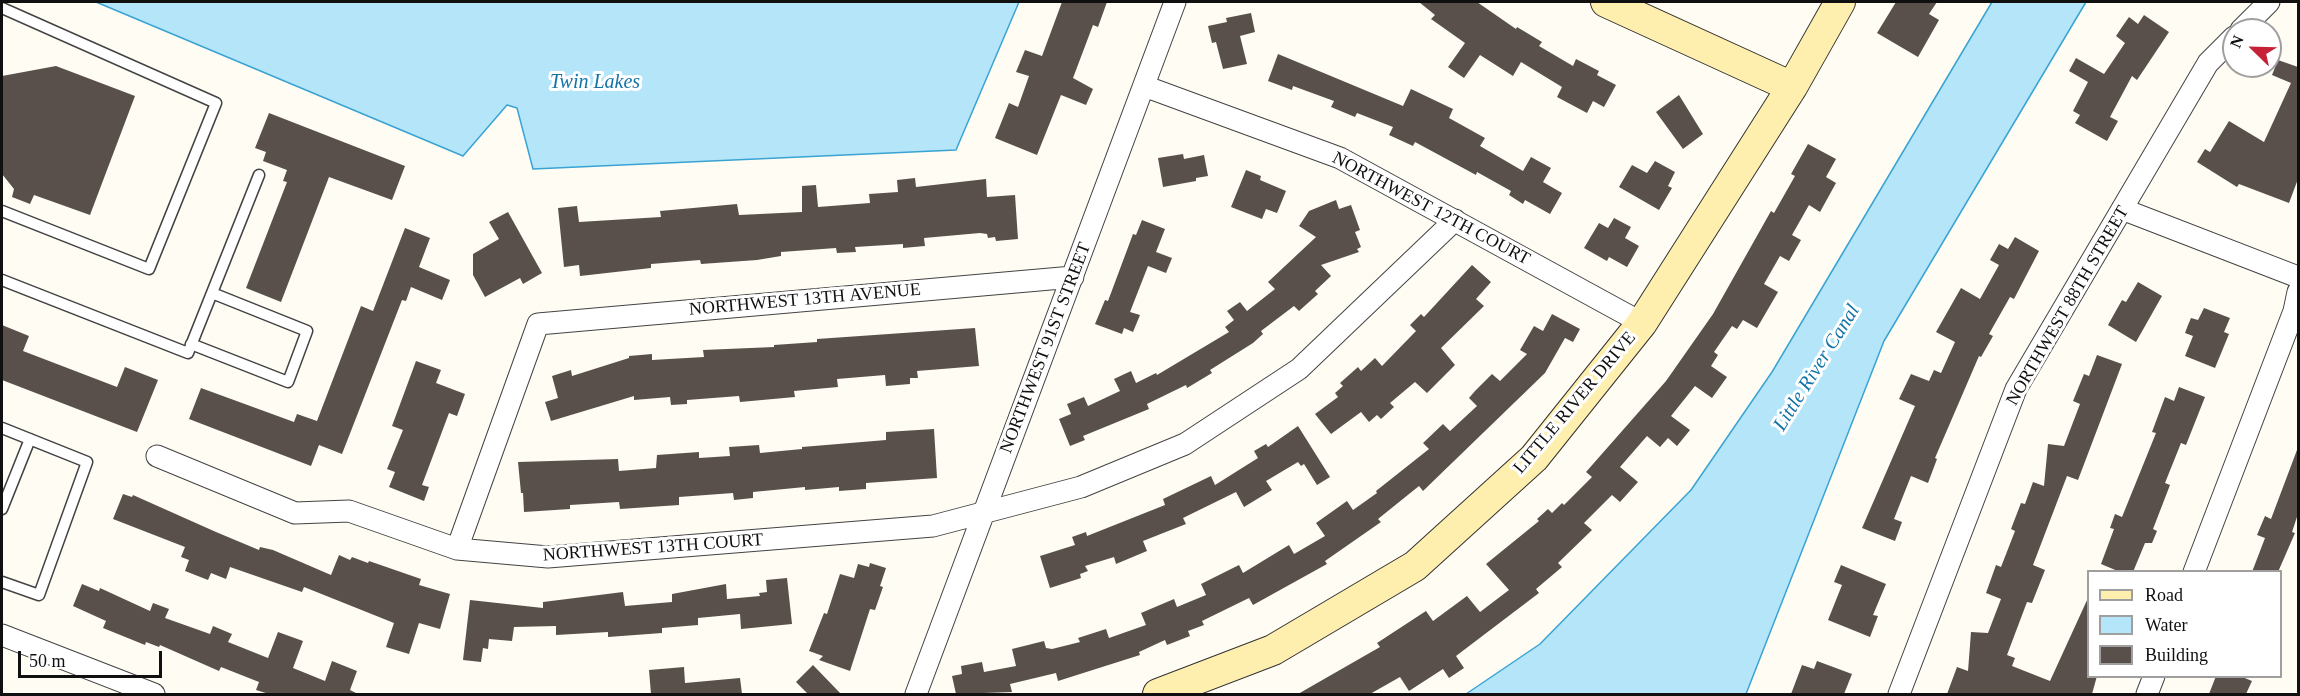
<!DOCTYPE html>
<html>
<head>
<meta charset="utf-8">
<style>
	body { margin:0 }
	#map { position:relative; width:2300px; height:696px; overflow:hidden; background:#fffcf3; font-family:Georgia,serif }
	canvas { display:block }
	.frame { position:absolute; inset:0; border:3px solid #101010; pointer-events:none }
	.legend { position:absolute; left:2087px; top:570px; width:195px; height:108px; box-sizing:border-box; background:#fff; border:2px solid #9f9f9f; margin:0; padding:8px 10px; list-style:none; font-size:18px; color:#101010 }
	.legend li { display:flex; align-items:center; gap:12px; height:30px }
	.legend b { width:30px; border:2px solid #9f9f9f }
	.north { position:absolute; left:2222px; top:18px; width:60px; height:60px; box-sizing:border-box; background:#fff; border:2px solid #9f9f9f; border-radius:50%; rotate:293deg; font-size:16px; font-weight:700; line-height:24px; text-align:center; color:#101010 }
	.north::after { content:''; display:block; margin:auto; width:21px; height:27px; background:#c72137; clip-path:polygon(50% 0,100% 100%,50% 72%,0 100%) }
	.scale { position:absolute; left:18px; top:651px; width:144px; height:27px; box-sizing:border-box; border:3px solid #101010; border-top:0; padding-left:8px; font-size:18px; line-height:21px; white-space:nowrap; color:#101010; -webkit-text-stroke:4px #fff; paint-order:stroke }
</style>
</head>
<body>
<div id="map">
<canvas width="2300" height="696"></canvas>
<div class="frame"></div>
<ul class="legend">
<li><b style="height:8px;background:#ffefae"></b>Road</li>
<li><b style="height:16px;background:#b5e5f9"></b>Water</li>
<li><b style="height:16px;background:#59504c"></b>Building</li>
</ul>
<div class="north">N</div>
<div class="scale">50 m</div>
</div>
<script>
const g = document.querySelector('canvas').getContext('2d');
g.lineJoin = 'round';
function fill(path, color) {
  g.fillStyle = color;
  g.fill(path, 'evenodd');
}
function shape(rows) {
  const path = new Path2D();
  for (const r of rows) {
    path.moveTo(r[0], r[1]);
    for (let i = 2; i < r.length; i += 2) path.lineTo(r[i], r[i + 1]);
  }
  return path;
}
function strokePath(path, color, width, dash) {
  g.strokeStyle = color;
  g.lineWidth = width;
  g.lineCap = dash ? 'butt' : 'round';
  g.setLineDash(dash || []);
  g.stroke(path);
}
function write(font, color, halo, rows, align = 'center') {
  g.font = font + ' Georgia,serif';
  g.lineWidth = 6;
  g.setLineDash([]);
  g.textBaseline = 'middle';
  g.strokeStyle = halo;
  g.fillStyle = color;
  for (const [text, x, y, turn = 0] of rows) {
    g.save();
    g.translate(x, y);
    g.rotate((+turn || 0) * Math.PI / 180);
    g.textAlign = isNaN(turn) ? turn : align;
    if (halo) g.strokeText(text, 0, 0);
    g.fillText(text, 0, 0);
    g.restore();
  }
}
const water = shape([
	[96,2,1019,2,956,150,533,169,517,108,507,105,463,156,96,2],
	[1992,2,2086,2,1884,341,1746,694,1466,694,1540,644,1691,490,1772,372,1992,2]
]);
fill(water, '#b5e5f9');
strokePath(water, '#39a3d3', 1.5);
fill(shape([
	[1062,2,1107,2,1098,27,1093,25,1073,78,1093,89,1086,105,1061,95,1037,155,995,138,1009,103,1018,107,1029,76,1016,72,1025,50,1042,56],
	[1419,2,1477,2,1516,29,1517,27,1542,42,1539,46,1573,66,1576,59,1599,71,1597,75,1616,85,1604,107,1593,101,1587,113,1557,97,1562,87,1521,62,1513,76,1480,55,1464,78,1448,67,1465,43,1431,19,1435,15],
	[1896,2,1937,2,1929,14,1939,20,1918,57,1877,33],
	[1251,13,1255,32,1240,36,1247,64,1223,69,1216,42,1212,43,1208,26,1227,22,1226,18],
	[2144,15,2169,32,2137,80,2132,76,2110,117,2118,121,2107,141,2075,123,2080,115,2073,111,2088,82,2069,71,2076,58,2104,74,2125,43,2116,36,2122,27,2129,17,2138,24],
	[1278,54,1403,106,1411,89,1453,109,1449,118,1485,138,1480,146,1523,171,1531,157,1551,168,1543,182,1562,193,1550,214,1525,200,1523,204,1509,195,1511,191,1477,172,1476,175,1415,142,1413,146,1389,135,1393,127,1357,113,1355,117,1331,107,1334,101,1293,86,1292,90,1268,81],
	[2278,60,2298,67,2298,179,2289,203,2239,184,2237,187,2197,162,2205,149,2210,152,2229,121,2264,142,2291,83,2272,75],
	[56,66,135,96,90,215,34,195,30,204,12,197,14,189,2,174,2,76],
	[1679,95,1703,134,1683,149,1656,112],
	[269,113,405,166,392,200,329,177,281,302,246,288,287,182,283,181,287,170,263,161,266,152,255,148],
	[1808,144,1836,159,1826,177,1836,183,1820,212,1809,205,1792,235,1801,240,1789,261,1780,256,1764,284,1778,292,1757,328,1743,320,1737,329,1732,326,1714,352,1718,355,1711,366,1727,377,1712,398,1695,386,1671,416,1690,430,1677,446,1668,438,1660,447,1647,436,1620,467,1638,482,1620,502,1612,495,1584,523,1592,530,1558,563,1562,567,1536,589,1539,593,1456,656,1464,668,1449,678,1443,669,1409,691,1400,677,1370,694,1298,694,1380,647,1377,643,1426,611,1433,621,1467,596,1480,612,1509,590,1486,564,1539,521,1537,519,1548,509,1552,513,1562,503,1564,505,1592,477,1586,472,1666,381,1713,314,1771,211,1774,213,1795,176,1791,174],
	[1183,154,1184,159,1204,155,1208,176,1196,178,1196,181,1163,187,1158,158],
	[1655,161,1675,172,1668,186,1672,188,1659,210,1619,187,1632,165,1647,173],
	[1246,170,1261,176,1260,180,1286,191,1277,213,1266,209,1262,219,1231,207],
	[915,178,916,187,986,179,987,197,1015,195,1018,239,996,241,995,237,988,238,987,234,980,233,924,238,925,246,903,248,903,244,855,247,856,252,837,253,836,248,781,252,781,256,757,260,701,264,700,260,651,264,651,268,580,276,579,265,564,267,558,208,577,206,579,222,661,217,660,211,737,204,739,215,802,212,802,186,816,185,818,207,870,203,869,194,898,192,897,180],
	[1336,200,1339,209,1351,205,1360,230,1355,232,1361,247,1357,249,1359,252,1321,265,1331,276,1315,291,1318,294,1299,311,1294,306,1261,331,1263,334,1253,343,1210,370,1212,373,1187,388,1186,385,1147,404,1149,409,1083,436,1085,440,1070,446,1059,419,1071,414,1067,404,1084,397,1088,406,1120,391,1114,379,1131,371,1136,383,1156,373,1157,375,1229,332,1225,327,1234,320,1227,311,1240,302,1247,311,1275,289,1268,282,1316,237,1299,226,1309,211],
	[508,212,542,273,523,284,520,278,485,297,473,275,473,254,499,239,489,222],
	[1614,218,1631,227,1625,238,1639,246,1627,267,1609,257,1607,261,1584,248,1599,223,1608,228],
	[1142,220,1165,229,1156,252,1172,258,1166,273,1148,266,1130,312,1140,315,1133,332,1124,328,1122,334,1095,324,1105,300,1108,301,1133,234,1136,235],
	[405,228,430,238,419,267,450,280,442,300,411,287,406,301,402,300,342,454,319,445,311,466,189,419,201,388,294,422,297,414,317,421,361,306,373,311],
	[2015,237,2039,251,2014,299,2010,297,1989,334,1993,336,1981,357,1979,356,1935,458,1937,459,1928,483,1911,476,1894,519,1902,522,1895,541,1862,528,1915,406,1899,399,1911,374,1929,381,1934,370,1941,373,1955,342,1936,332,1961,288,1980,299,1999,265,1990,260,1999,244,2008,249],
	[1472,265,1491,282,1476,299,1484,306,1441,348,1455,365,1427,393,1415,382,1390,403,1394,407,1381,419,1377,415,1369,422,1361,412,1331,434,1315,414,1338,397,1335,393,1343,386,1340,383,1358,367,1361,371,1375,358,1382,366,1416,331,1410,325,1421,314,1424,317],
	[2138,282,2162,296,2136,342,2108,325,2122,300,2126,302],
	[2204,308,2230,318,2224,332,2229,334,2215,368,2185,356,2193,336,2185,333,2188,325,2191,318,2198,320],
	[1552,314,1580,329,1573,342,1565,338,1545,373,1423,491,1419,486,1378,519,1381,522,1325,561,1327,564,1253,605,1249,598,1202,621,1204,625,1188,631,1190,636,1167,645,1165,640,1139,652,1140,655,1058,681,1056,673,1010,684,1012,692,956,694,952,676,962,674,961,666,982,662,984,672,1016,666,1012,649,1044,641,1046,648,1052,649,1080,642,1078,638,1106,629,1109,638,1146,625,1141,613,1174,599,1177,607,1206,595,1201,584,1239,565,1243,573,1289,545,1294,554,1325,536,1316,523,1347,501,1353,510,1377,493,1376,491,1429,449,1423,443,1443,424,1450,431,1477,406,1469,398,1475,391,1492,374,1500,381,1527,354,1520,350,1534,326,1543,331],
	[2,325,29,336,23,351,117,387,125,367,158,380,137,432,2,380],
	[975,328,979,366,917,371,918,378,910,378,910,384,886,386,885,375,837,379,838,387,794,391,795,397,740,402,739,396,687,400,687,404,671,405,670,397,634,400,634,396,551,421,545,402,558,398,552,376,571,370,572,376,629,358,629,356,652,354,652,360,704,357,703,350,774,347,774,345,817,342,817,339],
	[2097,355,2122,364,2078,480,2067,476,2033,565,2045,570,2032,603,2027,602,2007,655,2015,658,2012,666,2050,681,2088,598,2088,676,2097,676,2092,694,1947,694,1957,667,1968,671,1971,632,1988,633,2001,599,1986,593,1996,565,2001,567,2015,531,2011,529,2021,503,2025,504,2033,482,2044,486,2048,444,2064,446,2080,404,2073,401,2084,374,2089,376],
	[416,361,441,370,436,383,465,394,457,416,449,413,422,485,429,487,424,501,389,487,395,472,387,469,403,430,392,426],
	[2179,387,2205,397,2186,445,2181,443,2165,483,2170,485,2153,529,2157,531,2152,543,2145,543,2133,572,2120,572,2101,564,2114,529,2110,528,2115,514,2122,517,2156,433,2152,432,2165,397,2174,401],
	[1298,426,1330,477,1317,485,1304,464,1301,466,1298,462,1266,481,1272,490,1244,507,1236,492,1183,518,1186,524,1143,541,1147,551,1116,564,1114,557,1085,566,1088,571,1080,574,1081,578,1050,588,1040,556,1075,545,1072,537,1086,532,1087,536,1165,505,1163,499,1211,476,1215,485,1258,458,1254,451,1266,444,1268,447],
	[934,429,937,478,866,483,866,489,839,491,839,487,805,490,805,487,753,492,753,498,734,500,733,493,679,497,679,505,620,509,619,502,570,505,570,509,524,512,523,493,521,493,518,462,618,459,619,471,656,468,657,455,699,452,699,458,730,456,729,447,759,445,760,453,802,449,802,447,886,440,886,432],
	[2297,450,2298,514,2292,532,2295,533,2278,572,2252,572,2265,538,2257,535,2265,516,2271,519],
	[123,494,132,497,133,495,216,532,259,550,260,547,273,550,331,575,339,555,350,560,352,557,368,563,369,561,421,579,419,585,450,594,440,629,419,623,409,654,386,647,394,623,304,587,302,592,230,567,226,579,211,573,208,580,185,571,189,560,181,557,185,547,113,519],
	[870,563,886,568,880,586,883,587,875,610,870,609,850,671,819,660,823,656,809,651,824,613,827,614,840,574,854,578,858,564,869,567],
	[1841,565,1886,584,1873,615,1878,616,1870,637,1828,620,1842,585,1834,582],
	[787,578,792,624,741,629,740,614,698,618,698,625,662,628,662,633,608,637,608,632,556,635,556,626,514,627,512,641,489,639,488,649,483,648,481,662,463,660,470,600,543,608,543,602,623,592,625,606,672,602,672,594,726,584,727,599,760,596,759,593,767,592,766,580],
	[82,584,99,591,100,588,150,611,153,603,169,609,165,618,210,634,213,626,232,634,228,642,268,658,278,632,303,641,293,668,325,681,332,661,357,671,350,690,358,694,269,694,256,690,259,682,221,667,219,671,160,645,159,647,146,642,145,645,103,628,106,621,73,606],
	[1817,661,1852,674,1844,694,1791,694,1802,665,1814,669],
	[813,665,841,694,808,694,796,682],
	[684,667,685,683,740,678,742,694,651,694,649,670],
	[2216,676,2240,676,2252,681,2246,694,2209,694]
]), '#59504c');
const lane = shape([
	[2,8,216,103,149,269,2,211],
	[2,280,188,353,259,175],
	[191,344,288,382,307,331,212,293],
	[2,428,87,462,39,595,2,582],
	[2,509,30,439]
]);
const street = shape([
	[2241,30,2269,2],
	[1144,86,1340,158,1642,323],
	[2122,209,2298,277],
	[157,456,295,513,349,511,457,549,548,557,933,526,1081,487,1185,444,1299,369,1455,220],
	[457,549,538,324,1073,277],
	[2194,572,2294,311,2298,292],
	[2,635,154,694],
	[916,694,1175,2],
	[1899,694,2016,389,2208,63,2234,37],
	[2147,694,2154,676]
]);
const secondary = shape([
	[1606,2,1792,87],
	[1158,694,1273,650,1415,566,1534,458,1642,323,1792,87,1840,2]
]);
strokePath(lane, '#434343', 13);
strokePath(street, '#434343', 23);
strokePath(secondary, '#323232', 32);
strokePath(lane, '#fff', 10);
strokePath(street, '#fff', 21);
strokePath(secondary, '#ffefae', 30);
write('18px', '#101010', '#fff', [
	["NORTHWEST 12TH COURT",1431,209,28],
	["NORTHWEST 13TH AVENUE",805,300,-5],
	["NORTHWEST 88TH STREET",2068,306,-60],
	["NORTHWEST 91ST STREET",1046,348,-69],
	["LITTLE RIVER DRIVE",1575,403,-50],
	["NORTHWEST 13TH COURT",653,548,-4]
]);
write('italic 20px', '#1374a8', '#fff', [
	["Twin Lakes",595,83],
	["Little River Canal",1817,368,-58]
]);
</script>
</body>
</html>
